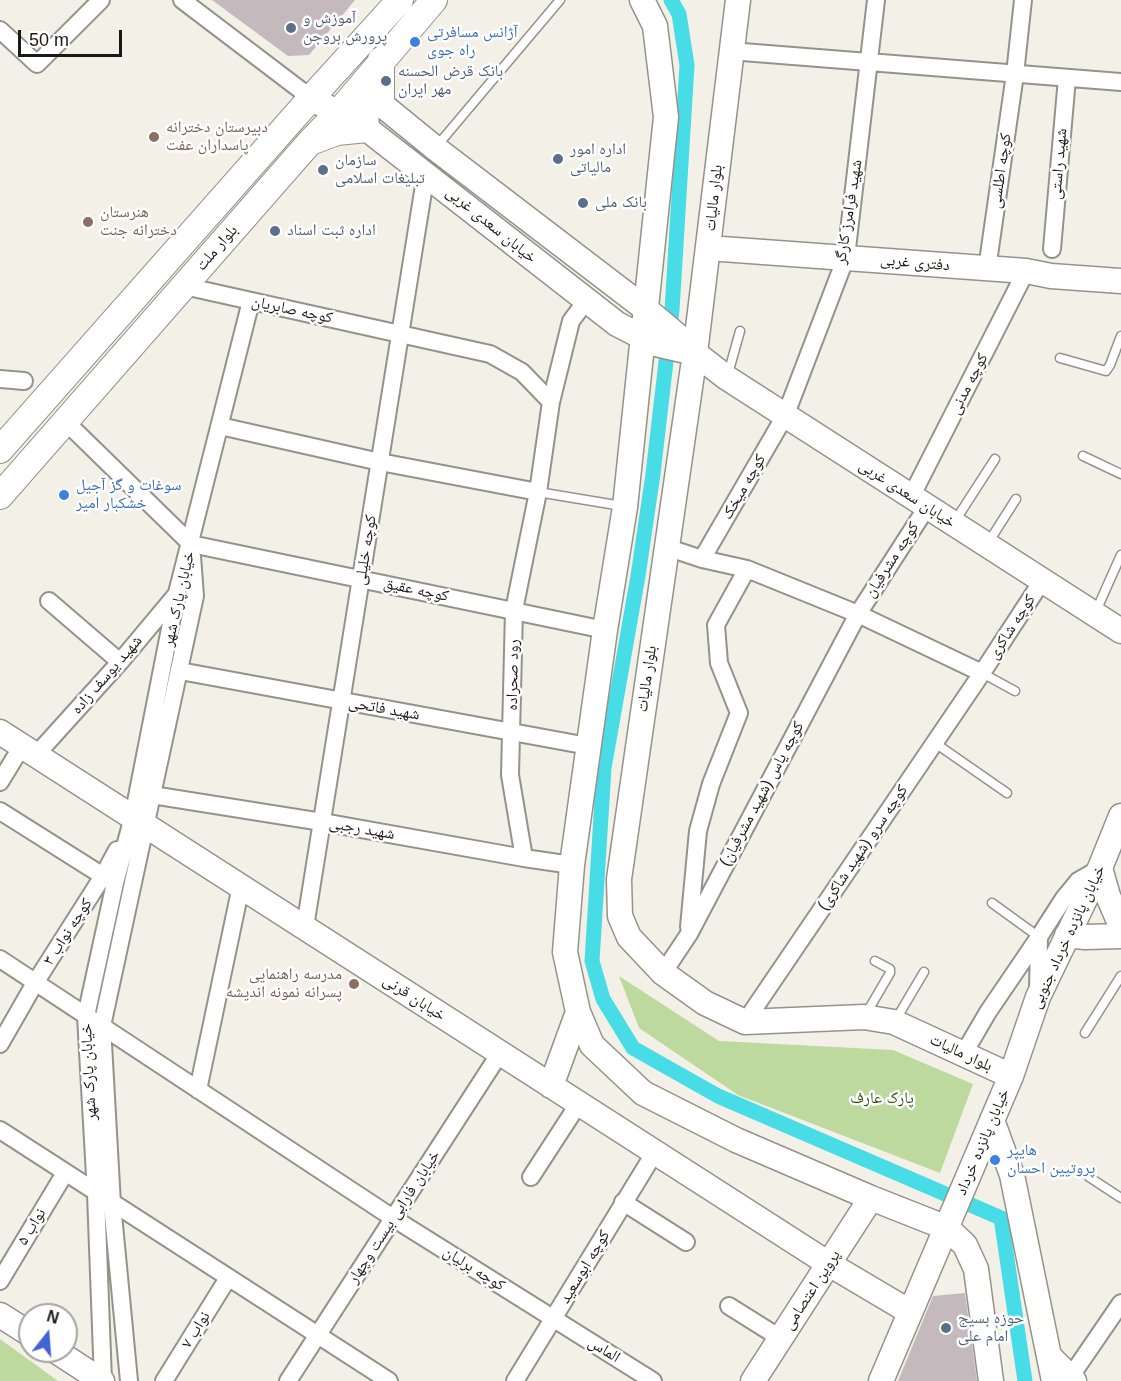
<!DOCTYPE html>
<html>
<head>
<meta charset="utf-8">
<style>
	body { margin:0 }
	#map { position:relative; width:1121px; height:1381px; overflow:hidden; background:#f3f0e7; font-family:Helvetica,sans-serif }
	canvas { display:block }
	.north { position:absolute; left:18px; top:1303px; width:60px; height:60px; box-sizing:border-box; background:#fff; border:2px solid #a3a3a2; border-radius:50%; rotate:17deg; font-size:16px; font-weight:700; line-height:24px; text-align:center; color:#1a1916 }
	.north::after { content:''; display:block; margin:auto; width:21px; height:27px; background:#4064d6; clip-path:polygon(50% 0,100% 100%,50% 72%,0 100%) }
	.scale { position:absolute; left:18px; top:30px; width:104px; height:27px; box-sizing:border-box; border:3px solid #1a1916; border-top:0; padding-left:8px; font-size:18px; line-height:21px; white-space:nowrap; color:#1a1916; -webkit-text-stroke:4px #fff; paint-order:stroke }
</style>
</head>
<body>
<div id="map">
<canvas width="1121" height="1381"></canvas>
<div class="north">N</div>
<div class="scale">50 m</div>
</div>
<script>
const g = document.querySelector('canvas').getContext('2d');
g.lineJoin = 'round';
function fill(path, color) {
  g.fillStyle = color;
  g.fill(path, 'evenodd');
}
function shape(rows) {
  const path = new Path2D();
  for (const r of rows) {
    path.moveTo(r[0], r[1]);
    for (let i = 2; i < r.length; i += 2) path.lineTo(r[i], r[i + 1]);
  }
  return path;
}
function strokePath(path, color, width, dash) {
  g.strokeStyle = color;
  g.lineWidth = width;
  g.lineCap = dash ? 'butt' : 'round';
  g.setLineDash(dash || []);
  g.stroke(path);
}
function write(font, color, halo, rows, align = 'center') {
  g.font = font + ' Helvetica,"Noto Naskh Arabic",sans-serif';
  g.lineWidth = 5;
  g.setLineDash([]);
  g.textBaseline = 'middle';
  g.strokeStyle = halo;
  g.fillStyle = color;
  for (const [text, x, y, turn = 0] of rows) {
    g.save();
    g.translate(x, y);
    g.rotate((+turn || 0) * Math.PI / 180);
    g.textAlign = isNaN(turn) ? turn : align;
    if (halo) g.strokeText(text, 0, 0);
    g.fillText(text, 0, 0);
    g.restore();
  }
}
fill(shape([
	[619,976,719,1041,893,1050,973,1084,940,1173,738,1095,639,1028],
	[0,1339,58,1381,0,1381]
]), '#bdd99e');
strokePath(shape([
	[671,0,679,14,687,65,672,310,653,474,638,576,604,768,592,961,603,999,633,1048,718,1096,1001,1218,1025,1381]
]), '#48dde6', 15);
fill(shape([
	[212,0,355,0,309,55,288,56],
	[965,1293,977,1381,898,1381,933,1296]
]), '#c4babd');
const lane = shape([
	[436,147,560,0],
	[1060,358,1106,371,1110,365,1121,336],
	[728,374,740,331],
	[1083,456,1121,474],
	[538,492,622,506],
	[955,521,995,459],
	[988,543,1016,499],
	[1096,611,1121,555],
	[982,673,1015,691],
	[935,743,1007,793],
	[992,903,1039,937],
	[866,1014,890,973,890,969,875,961],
	[895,1021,924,972],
	[1085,1033,1121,976],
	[1089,1177,1121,1198]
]);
const street = shape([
	[182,0,311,98],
	[0,30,37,64,101,0],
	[730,51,1121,82],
	[1052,249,1067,78],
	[987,269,1015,74,1023,0],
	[184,286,490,354,522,372,551,402],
	[0,379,24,381],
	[66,422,191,544],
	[220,426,380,462,538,492,551,402,571,321,586,301],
	[911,497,1026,271],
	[191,544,605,630],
	[666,547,702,559,747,569,858,614,982,673],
	[702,559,786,414,846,257,876,0],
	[49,601,120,662],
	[180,671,588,746],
	[36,755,120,662,176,595],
	[0,782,22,746],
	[152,795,322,822,524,858,572,865],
	[0,811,111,881],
	[524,858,510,775,514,610,538,492],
	[305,927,426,173],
	[689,927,698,831,711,784,739,713,719,663,716,625,747,569],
	[1039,937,1064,898,1078,881,1099,869],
	[0,959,393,1218,653,1381],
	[663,973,689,934,858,614,927,507],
	[745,1022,982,673,1042,581],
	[0,1044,35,983,103,876,117,850],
	[964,1053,988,1012,1039,937,1038,991],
	[198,1090,241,886],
	[0,1130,389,1381],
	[531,1177,579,1103],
	[623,1202,686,1242],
	[0,1281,65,1173],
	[729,1306,780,1338],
	[1071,1376,1121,1303],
	[103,1381,96,1194,86,1016,115,883,133,817,177,593,251,301],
	[129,1381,112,1204,102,1026,195,596,192,556],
	[164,1381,228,1278],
	[288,1381,500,1053],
	[515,1381,655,1152]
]);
const secondary = shape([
	[642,0,655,26,666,117,625,507,605,630,572,865,565,952,578,1012,592,1045,643,1093,736,1140,871,1198,947,1228,965,1245,976,1269,991,1381],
	[738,0,695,353,619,879,620,916,629,937,663,973,705,1003,745,1022,864,1017,894,1022,1011,1076],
	[311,98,367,129,617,324,656,344,695,353],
	[367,129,366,110,370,105,381,104,435,148,647,310,679,337,695,353,727,378,1121,631],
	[708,248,1026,271,1051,276,1121,281],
	[0,732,829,1264,910,1312],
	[1100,868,1108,896,1121,926],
	[1067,935,1085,937,1121,936],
	[551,1086,578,1012],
	[992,1120,1012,1175,1054,1381],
	[0,1315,30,1334],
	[56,1351,102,1381],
	[1050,1357,1074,1381],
	[753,1381,871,1198],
	[881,1381,1011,1076,1038,997,1100,868,1121,816]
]);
const primary = shape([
	[381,60,381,104],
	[313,141,337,132,367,129],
	[0,450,311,98,400,0],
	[0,496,310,142,338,113,434,0]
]);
strokePath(lane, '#95928a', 11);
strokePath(street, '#95928a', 20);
strokePath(secondary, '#95928a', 27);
strokePath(primary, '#95928a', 28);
strokePath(lane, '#fff', 8);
strokePath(street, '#fff', 16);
strokePath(secondary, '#fff', 24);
strokePath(primary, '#fff', 26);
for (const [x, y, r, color] of [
	[291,28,6,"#5c6f8a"],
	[415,42,6,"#3f7fe0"],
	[386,81,6,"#5c6f8a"],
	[154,137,6,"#8d6e63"],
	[558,159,6,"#5c6f8a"],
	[323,170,6,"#5c6f8a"],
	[583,203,6,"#5c6f8a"],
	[88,222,6,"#8d6e63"],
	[275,231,6,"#5c6f8a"],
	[64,495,6,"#3f7fe0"],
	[354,984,6,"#8d6e63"],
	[995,1160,6,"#3f7fe0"],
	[946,1328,6,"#5c6f8a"]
]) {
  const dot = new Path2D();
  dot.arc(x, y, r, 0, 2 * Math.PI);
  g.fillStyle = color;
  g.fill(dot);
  strokePath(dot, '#fff', 2);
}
write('16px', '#4e5e75', '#fff', [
	["آموزش و",303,19],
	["پرورش بروجن",303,37],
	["بانک قرض الحسنه",398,72],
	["مهر ایران",398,90],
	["اداره امور",570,150],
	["مالیاتی",570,168],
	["سازمان",335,161],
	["تبلیغات اسلامی",335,179],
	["بانک ملی",595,203],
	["اداره ثبت اسناد",287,231],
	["حوزه بسیج",958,1319],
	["امام علی",958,1337]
], 'left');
write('16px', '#366cbe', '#fff', [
	["آژانس مسافرتی",427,33],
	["راه جوی",427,51],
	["سوغات و گز آجیل",76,486],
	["خشکبار امیر",76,504],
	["هایپر",1007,1151],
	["پروتیین احسان",1007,1169]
], 'left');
write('16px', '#785e54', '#fff', [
	["دبیرستان دخترانه",166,128],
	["پاسداران عفت",166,146],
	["هنرستان",100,213],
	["دخترانه جنت",100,231],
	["مدرسه راهنمایی",342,975,"right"],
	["پسرانه نمونه اندیشه",342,993,"right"]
], 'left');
write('16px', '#1a1916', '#fff', [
	["شهید راستی",1059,164,-85],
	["کوچه اطلسی",1001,171,-82],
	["بلوار مالیات",714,198,-84],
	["شهید فرامرز کارگر",849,212,-81],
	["خیابان سعدی غربی",491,225,39],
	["بلوار ملت",217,248,-49],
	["دفتری غربی",915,263,5],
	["کوچه صابریان",292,310,12],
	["کوچه مدنی",969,384,-63],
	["کوچه میخک",744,487,-60],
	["خیابان سعدی غربی",907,494,33],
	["کوچه خلیلی",366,550,-81],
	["کوچه مشرفیان",892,560,-57],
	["کوچه عقیق",416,590,12],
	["خیابان پارک شهر",179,599,-77],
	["کوچه شاکری",1012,627,-57],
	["شهید یوسف زاده",107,675,-49],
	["رود صحراده",513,675,-89],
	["بلوار مالیات",647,679,-82],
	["شهید فاتحی",384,709,10],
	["کوچه یاس (شهید مشرفیان)",762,794,-62],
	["شهید رجبی",362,829,10],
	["کوچه سرو (شهید شاکری)",863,848,-56],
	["کوچه نواب ۳",68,932,-57],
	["خیابان پانزده خرداد جنوبی",1068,937,-65],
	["خیابان قرنی",414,998,33],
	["بلوار مالیات",961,1053,25],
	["خیابان پارک شهر",89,1072,-93],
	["خیابان پانزده خرداد",983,1142,-67],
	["خیابان فارابی بیست وچهار",394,1217,-57],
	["نواب ۵",32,1227,-59],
	["کوچه ابوسعید",585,1267,-59],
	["کوچه برلیان",474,1269,32],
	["پروین اعتصامی",812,1290,-57],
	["نواب ۷",196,1330,-58],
	["الماس",604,1350,32]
]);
write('16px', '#344d0e', '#fff', [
	["پارک عارف",882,1099]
]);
</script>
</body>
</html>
